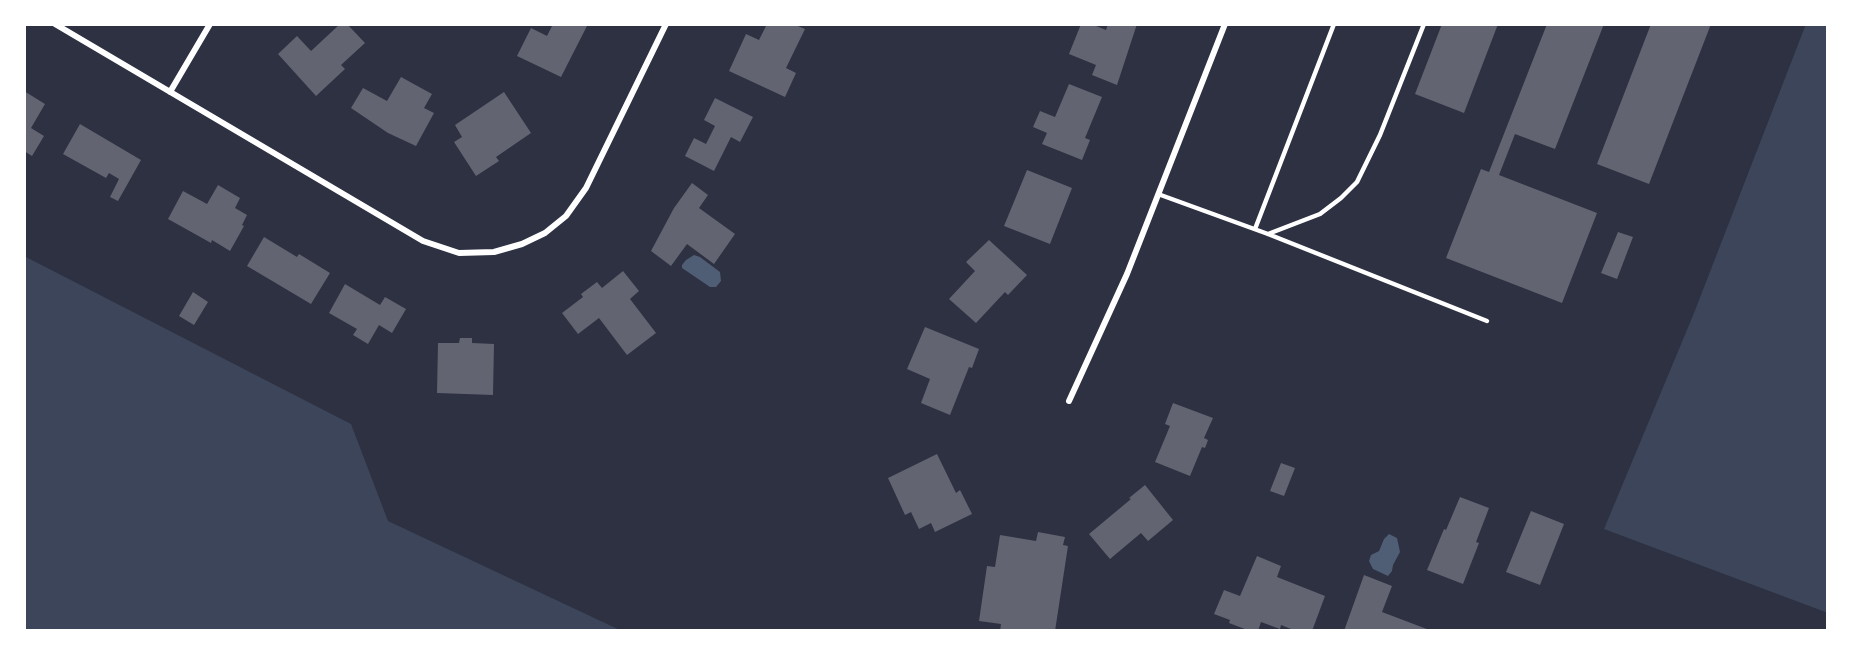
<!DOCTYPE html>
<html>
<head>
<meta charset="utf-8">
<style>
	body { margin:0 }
	#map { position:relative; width:1852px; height:655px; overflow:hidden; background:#2d3142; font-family:Raleway,sans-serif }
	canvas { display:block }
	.frame { position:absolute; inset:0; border:26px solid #fff; pointer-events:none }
</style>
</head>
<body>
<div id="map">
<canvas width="1852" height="655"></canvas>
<div class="frame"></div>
</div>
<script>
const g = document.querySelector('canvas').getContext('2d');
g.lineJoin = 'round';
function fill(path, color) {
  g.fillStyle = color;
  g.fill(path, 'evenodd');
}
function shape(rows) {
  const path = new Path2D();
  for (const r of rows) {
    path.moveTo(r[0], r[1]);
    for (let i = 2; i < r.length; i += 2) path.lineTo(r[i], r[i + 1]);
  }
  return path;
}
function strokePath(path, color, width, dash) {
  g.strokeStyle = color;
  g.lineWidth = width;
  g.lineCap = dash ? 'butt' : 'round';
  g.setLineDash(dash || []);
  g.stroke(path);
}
fill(shape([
	[1806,24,1828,24,1828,613,1604,529,1694,313],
	[24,256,351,424,388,521,622,631,24,631]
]), '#3c4559');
fill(shape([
	[694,255,700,257,720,272,721,281,716,287,710,287,682,268,682,265,686,260],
	[1389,534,1397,538,1400,552,1393,565,1392,571,1388,576,1373,569,1369,561,1371,555,1379,551,1384,539]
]), '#4f5d75');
fill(shape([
	[340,24,347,24,365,43,341,65,345,69,316,96,278,54,297,36,311,51],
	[553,24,588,24,561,77,517,56,531,28,547,36],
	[767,24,793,24,805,29,786,68,796,73,785,97,729,71,746,34,759,40],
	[1081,24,1091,24,1106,30,1108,24,1137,24,1117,85,1092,75,1096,65,1069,54],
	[1442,24,1498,24,1464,113,1415,94],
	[1547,24,1604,24,1555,149,1515,134,1499,175,1597,213,1562,303,1446,258,1481,169,1489,172],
	[1651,24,1711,24,1649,184,1597,164],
	[401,77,432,94,424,108,434,113,416,146,388,133,351,108,363,88,387,101],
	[1069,84,1102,97,1085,138,1090,140,1082,160,1042,144,1047,133,1033,127,1040,111,1055,117],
	[24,91,45,104,31,128,44,136,32,156,24,151],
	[504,92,531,133,496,157,499,161,476,176,454,142,462,137,455,125],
	[715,98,753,117,740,142,731,137,714,171,685,156,694,138,706,144,715,126,704,120],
	[80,124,141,160,118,201,110,197,119,179,109,173,106,178,63,154],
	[1027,170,1072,188,1050,244,1004,226],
	[692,183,708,195,699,208,735,234,714,264,687,244,671,266,651,251,674,208],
	[218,185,240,198,235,208,247,215,242,225,244,226,230,251,212,240,211,243,168,219,183,191,207,204],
	[1618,232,1633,237,1617,279,1601,273],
	[264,237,297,257,299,254,330,273,311,304,247,266],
	[989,240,1027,275,1008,295,1005,292,976,323,949,299,975,271,966,262],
	[623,271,639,291,630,299,656,333,627,355,599,318,578,334,562,313,583,297,581,294,597,282,602,288],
	[345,284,380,305,385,297,406,309,392,333,379,325,368,344,353,335,357,329,329,313],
	[193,292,208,302,194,325,179,316],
	[925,327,979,349,972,368,969,367,950,415,921,403,930,379,907,369],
	[460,338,472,338,472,343,494,344,493,395,437,393,438,343,459,343],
	[1173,403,1213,418,1204,438,1208,440,1205,448,1202,447,1190,476,1155,462,1170,426,1165,424],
	[937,454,956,493,960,490,972,514,935,532,931,523,919,529,911,512,905,515,888,478],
	[1281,463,1295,468,1284,496,1270,491],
	[1145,485,1173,520,1148,541,1141,533,1110,559,1089,534,1131,499,1129,498],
	[1460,497,1489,508,1476,542,1479,543,1463,584,1427,570,1444,529,1446,530],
	[1531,511,1564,524,1540,585,1506,572],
	[1038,532,1065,537,1063,545,1068,546,1055,631,1000,631,1001,624,979,621,987,566,995,567,1000,535,1036,541],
	[1257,556,1281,566,1277,577,1325,596,1312,631,1296,631,1281,625,1280,629,1261,622,1258,631,1250,631,1229,623,1230,620,1214,614,1224,590,1240,596],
	[1364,575,1392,586,1382,612,1432,631,1344,631]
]), '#626471');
strokePath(shape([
	[1158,194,1268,234,1487,321],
	[1255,229,1334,24],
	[1268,234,1320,214,1341,198,1357,182,1380,135,1424,24]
]), '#fff', 4.5);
strokePath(shape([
	[55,24,423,241,459,253,494,252,522,244,545,233,566,216,586,188,666,24],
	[170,92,210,24],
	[1069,401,1127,274,1225,24]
]), '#fff', 6);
</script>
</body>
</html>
